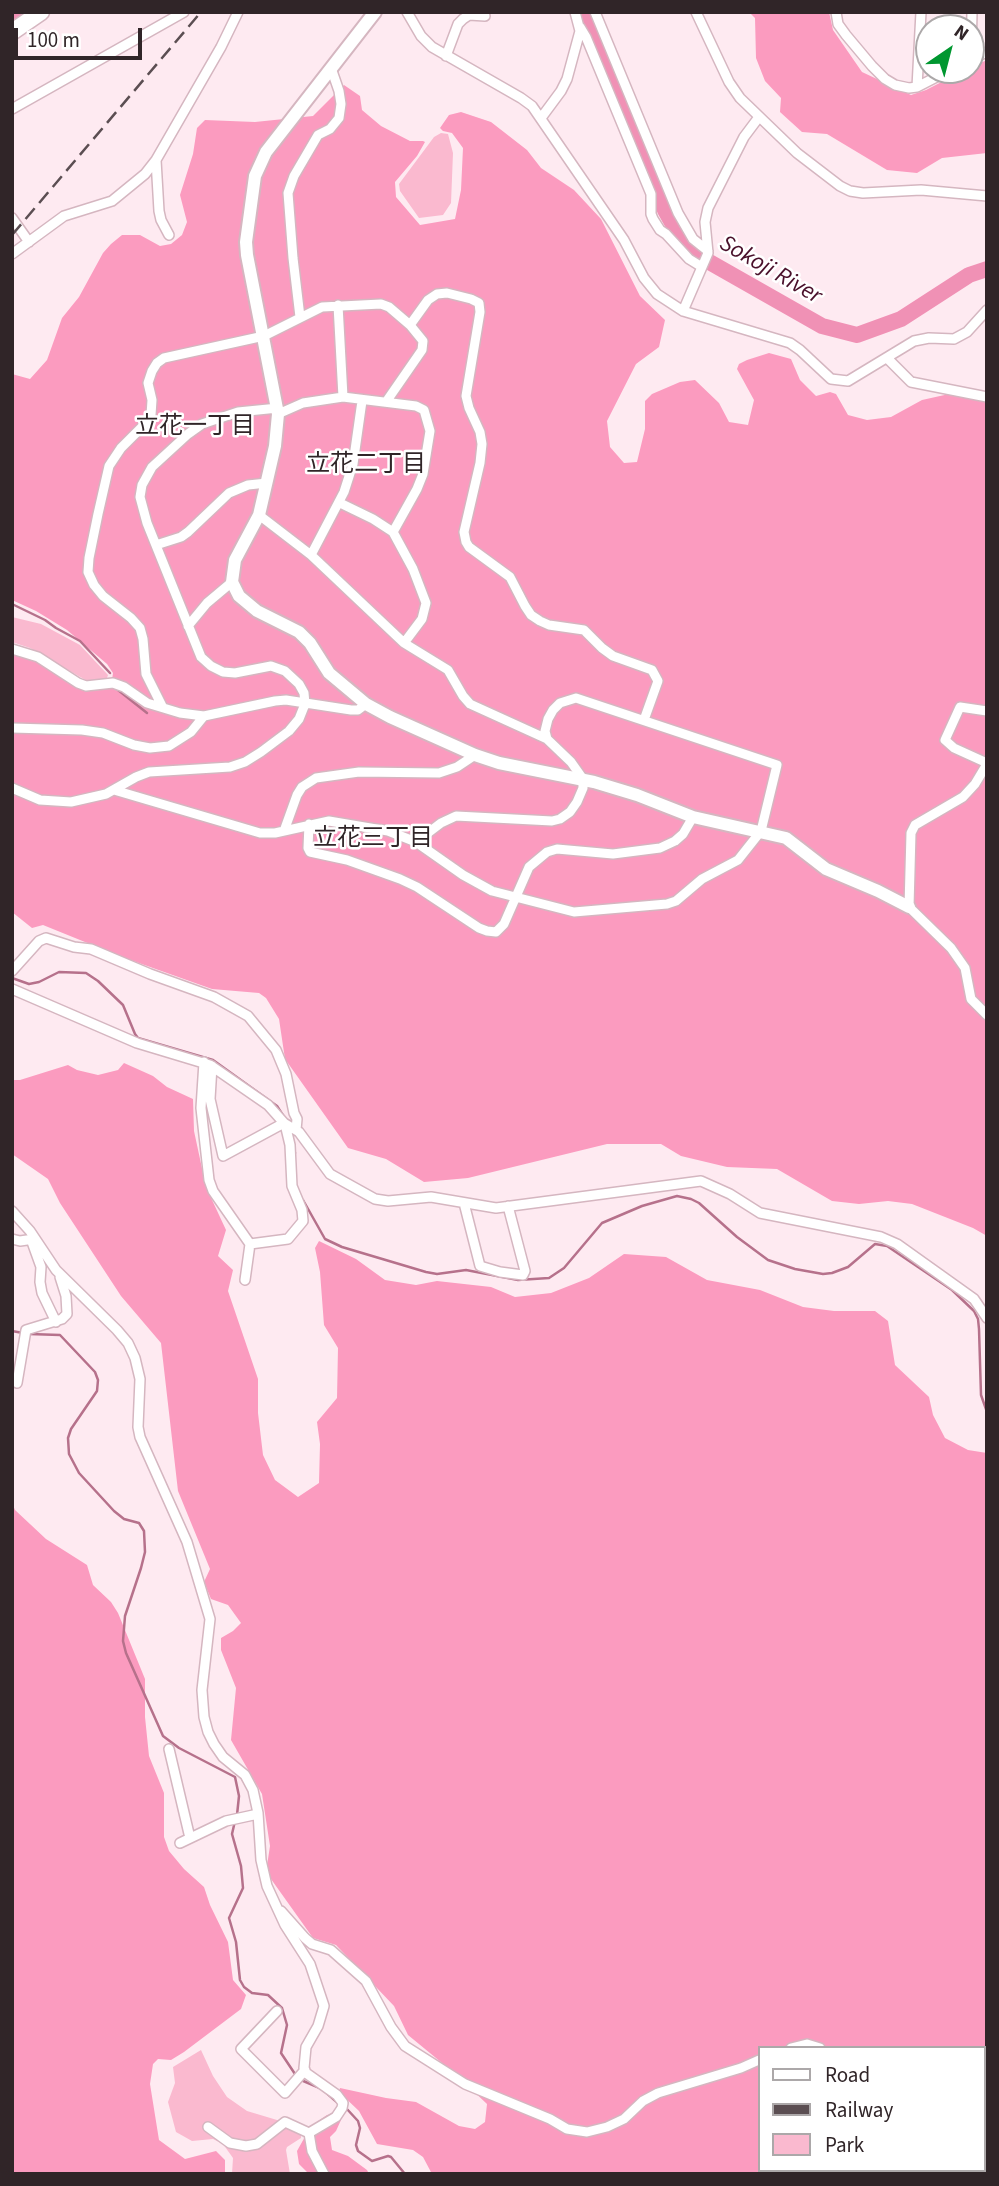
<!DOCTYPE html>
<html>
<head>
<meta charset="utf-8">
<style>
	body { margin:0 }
	#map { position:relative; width:999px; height:2186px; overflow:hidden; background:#feeaf1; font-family:"Source Sans 3",sans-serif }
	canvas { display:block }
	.frame { position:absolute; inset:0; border:14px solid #302528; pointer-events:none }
	.legend { position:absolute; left:758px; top:2046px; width:228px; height:126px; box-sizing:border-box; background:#fff; border:2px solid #aca8a9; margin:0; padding:9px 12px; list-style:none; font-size:21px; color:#302528 }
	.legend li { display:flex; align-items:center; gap:14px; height:35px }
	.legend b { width:35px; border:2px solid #aca8a9 }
	.north { position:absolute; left:915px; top:14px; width:70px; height:70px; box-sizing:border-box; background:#fff; border:2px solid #aca8a9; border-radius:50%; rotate:35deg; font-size:19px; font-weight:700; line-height:28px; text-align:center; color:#302528 }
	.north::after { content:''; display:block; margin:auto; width:24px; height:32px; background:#009730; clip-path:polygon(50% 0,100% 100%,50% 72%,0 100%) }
	.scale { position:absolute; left:14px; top:28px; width:128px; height:32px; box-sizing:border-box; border:4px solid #302528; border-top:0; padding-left:9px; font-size:21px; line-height:24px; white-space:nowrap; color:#302528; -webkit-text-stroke:5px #fff; paint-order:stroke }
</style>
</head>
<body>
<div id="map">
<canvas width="999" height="2186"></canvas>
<div class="frame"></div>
<ul class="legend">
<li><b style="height:9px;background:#fff"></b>Road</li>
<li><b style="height:9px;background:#5b4e52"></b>Railway</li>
<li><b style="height:19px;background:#fab9cf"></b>Park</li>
</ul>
<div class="north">N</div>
<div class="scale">100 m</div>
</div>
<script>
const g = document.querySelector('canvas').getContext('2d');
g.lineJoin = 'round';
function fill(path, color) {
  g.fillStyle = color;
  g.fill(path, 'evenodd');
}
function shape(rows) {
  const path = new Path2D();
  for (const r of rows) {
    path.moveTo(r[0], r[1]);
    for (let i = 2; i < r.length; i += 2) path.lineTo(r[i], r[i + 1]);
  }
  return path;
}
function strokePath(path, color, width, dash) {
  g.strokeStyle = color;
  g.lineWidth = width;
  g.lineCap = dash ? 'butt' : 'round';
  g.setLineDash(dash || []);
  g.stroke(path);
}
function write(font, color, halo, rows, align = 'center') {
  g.font = font + ' "Source Sans 3","Noto Sans JP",sans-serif';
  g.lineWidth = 5;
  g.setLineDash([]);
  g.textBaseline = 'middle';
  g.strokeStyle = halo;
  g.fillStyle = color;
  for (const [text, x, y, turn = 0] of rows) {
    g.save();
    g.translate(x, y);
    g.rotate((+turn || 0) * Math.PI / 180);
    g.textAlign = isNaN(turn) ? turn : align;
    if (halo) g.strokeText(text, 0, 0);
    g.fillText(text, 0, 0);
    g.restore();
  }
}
fill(shape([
	[441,133,448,134,453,153,451,203,443,215,419,218,400,191,399,184,434,137],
	[12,617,41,624,80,645,108,675,107,678,100,681,89,682,30,648,12,642],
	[201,2050,213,2076,227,2097,247,2111,277,2120,301,2134,301,2138,287,2147,286,2150,290,2174,232,2174,233,2158,223,2144,213,2139,192,2141,176,2132,168,2102,175,2083,173,2067]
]), '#fab9cf');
fill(shape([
	[749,12,829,12,833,30,862,72,911,95,926,90,965,70,971,70,971,67,987,60,987,153,942,158,917,173,887,170,827,134,802,132,780,112,781,98,765,81,756,58,755,18],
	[344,85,360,96,362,110,381,126,410,141,423,141,425,142,417,156,395,182,396,197,420,225,455,219,461,190,463,148,452,133,443,131,440,128,449,115,461,112,491,122,527,150,541,168,574,190,601,219,640,296,665,320,659,347,636,364,607,421,610,447,624,463,637,462,645,429,645,401,652,394,680,382,695,380,719,403,729,422,748,425,754,400,737,369,739,364,747,360,769,353,791,359,800,380,816,396,830,392,836,394,848,415,867,420,891,417,922,400,949,394,987,402,987,1236,973,1228,912,1204,888,1201,859,1204,832,1201,777,1169,727,1167,681,1156,661,1144,607,1144,468,1178,424,1182,386,1159,348,1148,285,1059,279,1019,266,998,259,993,212,989,122,957,43,925,32,928,12,912,12,654,20,654,36,659,65,678,96,688,112,680,113,673,107,664,67,630,36,611,12,600,12,374,30,379,47,360,62,318,79,297,103,253,111,244,122,235,140,235,160,246,171,244,182,235,187,222,180,195,193,154,197,128,205,120,255,122,313,116],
	[124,1063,153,1076,167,1087,193,1099,194,1131,206,1187,226,1230,218,1256,233,1270,228,1291,258,1379,258,1413,263,1455,275,1480,298,1497,319,1483,320,1444,317,1422,337,1398,338,1348,324,1325,320,1272,315,1248,319,1241,356,1259,385,1280,416,1285,437,1281,491,1287,515,1297,551,1293,589,1278,624,1254,666,1257,707,1280,760,1290,803,1307,834,1311,875,1311,888,1321,895,1365,929,1397,933,1415,945,1438,968,1450,987,1453,987,2174,432,2174,423,2157,413,2150,377,2144,359,2111,339,2092,340,2088,386,2098,416,2102,459,2126,475,2129,485,2122,487,2104,453,2072,408,2035,394,2006,336,1945,313,1938,266,1872,270,1846,262,1794,231,1740,236,1688,221,1650,221,1638,233,1631,241,1623,228,1605,211,1599,204,1582,210,1569,178,1491,161,1343,121,1296,60,1203,48,1179,12,1154,12,1080,20,1080,68,1065,77,1070,98,1075,118,1070],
	[759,2048,983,2048,983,2170,759,2170],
	[12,1503,15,1510,46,1539,87,1565,93,1585,111,1602,118,1613,145,1679,145,1717,149,1756,164,1793,164,1837,169,1851,184,1869,204,1887,210,1905,228,1942,233,1980,246,1995,241,2009,184,2052,171,2060,158,2059,153,2064,150,2084,159,2140,185,2159,216,2151,225,2160,225,2174,12,2174],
	[333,2114,341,2120,336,2131,330,2137,332,2150,348,2156,367,2170,369,2174,309,2174,299,2164,297,2151,311,2126,327,2115]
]), '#fb9bbf');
strokePath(shape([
	[12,604,45,620,56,628,80,641,110,673],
	[118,690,147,713],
	[12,978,29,984,39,982,59,972,86,973,98,981,123,1005,135,1034,138,1038,213,1060,277,1106,286,1120],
	[291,1132,295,1153],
	[303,1200,325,1239,342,1247,426,1272,437,1274,466,1270,518,1280,549,1278,564,1268,602,1223,642,1206,677,1196,691,1199,699,1203,737,1237,768,1260,795,1269,823,1274,832,1273,848,1267,875,1244,887,1246,952,1290,974,1311,978,1319,979,1329,981,1395,987,1412],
	[12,1331,23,1333],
	[29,1334,60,1335,95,1372,98,1380,97,1391,71,1429,68,1438,69,1454,79,1473,114,1511,124,1519,139,1523,144,1531,145,1552,141,1568,125,1616,123,1641,126,1653,163,1736,179,1748,235,1777,239,1796,237,1815],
	[235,1821,232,1834,241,1866,243,1888,229,1918,236,1942,240,1980,244,1987,252,1993,268,1995,282,2008,287,2025,281,2053,295,2074,301,2080,322,2089,340,2105],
	[346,2108,358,2121,360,2128,356,2145,358,2151,372,2161,388,2156,391,2157,405,2174]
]), '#b6718b', 2.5);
strokePath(shape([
	[586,12,665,210,679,235,697,255,822,326,857,335,901,319,969,275,987,269],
	[12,20,24,12]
]), '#f091b5', 16);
const street = shape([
	[407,12,421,36,432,47,521,98,532,106,624,240,644,278,657,294,683,311,790,343,800,350,831,379,848,381,914,341,929,338,954,339,967,332,987,310],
	[595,12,678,213,693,239,708,251],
	[696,12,729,82,740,98,797,153,840,186,850,191,863,193,921,190,987,196],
	[836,12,838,24,846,35,872,66,885,79,895,85,909,88,917,87,950,70],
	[580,27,586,37,651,194,651,214,653,219,660,230,666,234,689,259,702,267],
	[971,55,972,12],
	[446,56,458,24,463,19,469,15,485,16],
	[971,59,987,52],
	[917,87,921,12],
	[12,109,184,12],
	[541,118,561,91,567,79,580,31,575,12],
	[156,160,159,211,161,220,169,235],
	[12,218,29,242],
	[12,254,64,216,112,201,145,174,156,160,221,47,238,12],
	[338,305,343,397],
	[683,311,708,253,705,222,708,208,744,137,759,117],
	[300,317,293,258,288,193,294,176,318,135,330,129,339,118,341,104,339,91,331,68],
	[410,325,428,300,437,294,447,293,471,299,479,303,480,312,466,396,469,408,480,432,482,444,480,463,464,532,466,542,469,547,510,577,525,606,531,615,540,621,549,625,584,630,602,648,613,656,652,670,658,681,644,720],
	[887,358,911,382,987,397],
	[278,414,303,403,343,397,416,406,424,410,430,431,423,474,417,489,393,532,413,569,426,603,422,619,404,643],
	[340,503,373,519,393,532],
	[259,515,311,555,404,643,448,670,463,696,470,704,547,739,571,762,583,779,583,788,577,802,570,812,560,819,552,821,456,816,441,823,416,842],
	[156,545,181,537,188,532,229,493,248,485,267,483],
	[311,555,344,492,353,464,362,401],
	[188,626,207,603,232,582],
	[12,649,38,657,78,683,86,686,113,683,124,687,147,703,180,713,204,716,275,701,286,700,351,710,358,710,366,704],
	[162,706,146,674,143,639,140,628,131,618,103,596,94,585,88,572,89,558,98,514,109,466,121,448,145,424,151,415,152,400,148,383,152,371,157,363,164,358,264,336,322,307,381,304,389,307,410,325,423,341,422,350,386,402],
	[987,711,960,707,945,740,954,748,987,763],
	[12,728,82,730,103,733,134,745,150,748,169,746,191,732,204,716],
	[987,764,975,784,963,797,915,825,911,833,909,907,951,948,965,968,971,999,987,1015],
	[12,788,40,800,71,802,106,794,136,777,149,772,230,767,245,762,261,752,289,731,299,719,305,704,304,693,299,684,285,671,271,666,235,673,223,672,211,666,201,657,147,523,140,497,142,485,152,467,188,434,202,424,238,412,278,408],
	[114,790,260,833,275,833,329,821,388,831,416,842,463,875,492,891,574,912,667,904,676,901,702,879,738,860,761,831,777,765,576,698,560,703,553,710,548,719,545,731,547,739],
	[309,824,308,848,310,852,347,860,400,879,417,887,479,928,487,931,496,932,504,924,529,867,547,852,557,849,613,854,660,848,675,841,683,834,693,817],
	[284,831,297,795,302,787,316,778,359,772,439,773,457,767,475,755],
	[12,971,39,941,46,938,74,947,91,949,150,974,214,997,248,1016,276,1050,286,1074,294,1113,297,1119,296,1130],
	[12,989,137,1043,210,1065,268,1105,284,1123,299,1132,330,1174,375,1199,388,1201,431,1197,496,1208,701,1181,730,1194,760,1213,881,1237,897,1244,974,1299,987,1318],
	[204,1062,201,1108,209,1180,213,1191,250,1244,245,1280],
	[212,1066,210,1099,223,1156,284,1123],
	[464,1203,480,1266,500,1272,523,1275,525,1271,508,1206],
	[12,1211,30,1231,56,1270,117,1330,128,1343,135,1358,140,1379,138,1427,140,1437,187,1542,210,1619,202,1690,204,1717,208,1732,214,1744,223,1757,245,1775,253,1790,258,1813,261,1860,267,1886,285,1925,310,1964,324,2006,318,2026,306,2047,304,2068,306,2073,337,2095,343,2103,342,2108,336,2117,309,2133],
	[12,1239,20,1241,34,1239],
	[32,1242,41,1267,40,1282,42,1293,56,1322],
	[250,1244,288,1239,303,1221,302,1210,292,1186,290,1145,285,1124],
	[17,1383,26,1330,62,1319,67,1314,66,1296,60,1277],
	[169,1749,190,1838],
	[180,1843,226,1821,258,1814],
	[281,1911,305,1938,312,1944,331,1950,366,1981,391,2027,405,2046,465,2084,550,2119,567,2129,587,2132,607,2127,624,2119,643,2101,658,2093,741,2068,759,2060],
	[277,2011,241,2049,285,2093,305,2070],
	[791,2048,807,2044,820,2048],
	[983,2065,987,2067],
	[208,2127,230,2143,246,2146,257,2144,285,2122,309,2133],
	[309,2133,312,2151,324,2174]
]);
const secondary = shape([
	[375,12,266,152,255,176,246,242,247,255,278,414,275,446,259,515,235,560,232,582,239,596,257,611,299,632,310,643,329,673,366,704,390,717,475,755,499,763,594,782,637,795,693,817,786,838,826,869,878,891,909,907]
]);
const highway = shape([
	[12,32,41,12]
]);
strokePath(street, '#d5b6c0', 12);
strokePath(secondary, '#d5b6c0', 16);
strokePath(highway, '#d5b6c0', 19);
strokePath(street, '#fff', 9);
strokePath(secondary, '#fff', 12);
strokePath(highway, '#fff', 16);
strokePath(shape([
	[12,235,201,12]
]), '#5b4e52', 2.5, [14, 7]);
write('italic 24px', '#4a102b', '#fff', [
	["Sokoji River",770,271,30]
]);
write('24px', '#302528', '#fff', [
	["立花一丁目",195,428],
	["立花二丁目",366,466],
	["立花三丁目",373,840]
]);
</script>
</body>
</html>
